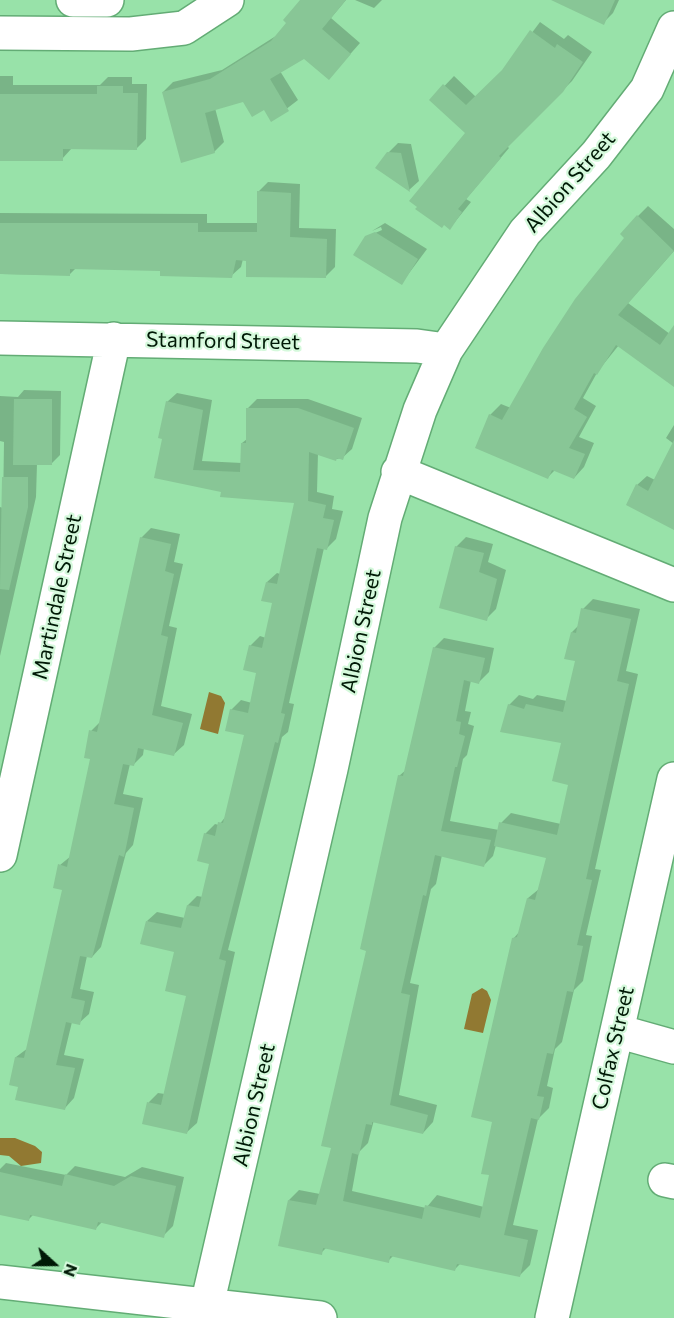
<!DOCTYPE html>
<html>
<head>
<meta charset="utf-8">
<style>
	body { margin:0 }
	#map { position:relative; width:674px; height:1318px; overflow:hidden; background:#98e2a9; font-family:Commissioner,sans-serif }
	canvas { display:block }
	.north { position:absolute; left:24px; top:1234px; width:60px; height:60px; -webkit-text-stroke:4px #d5f9dc; paint-order:stroke; rotate:111deg; font-size:16px; font-weight:700; line-height:24px; text-align:center; color:#001906 }
	.north::after { content:''; display:block; margin:auto; width:21px; height:27px; background:#001906; clip-path:polygon(50% 0,100% 100%,50% 72%,0 100%) }
</style>
</head>
<body>
<div id="map">
<canvas width="674" height="1318"></canvas>
<div class="north">N</div>
</div>
<script>
const g = document.querySelector('canvas').getContext('2d');
g.lineJoin = 'round';
function fill(path, color) {
  g.fillStyle = color;
  g.fill(path, 'evenodd');
}
function shape(rows) {
  const path = new Path2D();
  for (const r of rows) {
    path.moveTo(r[0], r[1]);
    for (let i = 2; i < r.length; i += 2) path.lineTo(r[i], r[i + 1]);
  }
  return path;
}
function strokePath(path, color, width, dash) {
  g.strokeStyle = color;
  g.lineWidth = width;
  g.lineCap = dash ? 'butt' : 'round';
  g.setLineDash(dash || []);
  g.stroke(path);
}
function write(font, color, halo, rows, align = 'center') {
  g.font = font + ' Commissioner,sans-serif';
  g.lineWidth = 4.5;
  g.setLineDash([]);
  g.textBaseline = 'middle';
  g.strokeStyle = halo;
  g.fillStyle = color;
  for (const [text, x, y, turn = 0] of rows) {
    g.save();
    g.translate(x, y);
    g.rotate((+turn || 0) * Math.PI / 180);
    g.textAlign = isNaN(turn) ? turn : align;
    if (halo) g.strokeText(text, 0, 0);
    g.fillText(text, 0, 0);
    g.restore();
  }
}
fill(shape([
	[209,692,221,696,225,703,218,734,200,729],
	[482,988,487,991,491,1000,483,1033,464,1029,472,994],
	[0,1138,15,1138,35,1146,42,1152,41,1163,21,1166,9,1156,0,1155]
]), '#917932');
fill(shape([
	[307,0,346,0,331,18,360,43,338,68,304,57,280,71,298,100,272,120,264,108,243,100,215,108,224,142,214,152,163,92,173,82,222,70,279,34],
	[355,0,382,0,374,8],
	[565,0,619,0,613,13,603,23],
	[540,22,564,39,568,35,592,52,572,81,507,146,509,148,466,199,471,202,450,228,467,133,431,100,454,76,476,97,504,70],
	[0,76,13,76,13,85,100,85,108,77,132,77,132,84,147,84,146,139,137,148,72,148,62,159,0,159],
	[398,143,411,144,419,181,409,190,388,153],
	[268,182,300,184,299,228,336,229,335,267,325,277,243,259,241,267,231,276,161,270,76,268,69,275,0,274,0,213,207,214,207,223,259,223,258,192],
	[648,206,674,229,674,251,628,303,674,337,674,358,619,345,598,371,583,398,596,406,579,437,594,443,584,467,574,478,555,470,548,477,490,415,501,404,511,408,626,238,638,216],
	[385,223,427,249,401,284,366,237,382,230,381,227,372,231],
	[24,390,61,391,60,455,51,464,37,464,36,497,0,656,0,507,3,508,4,442,0,441,0,396,18,397],
	[177,393,212,400,202,461,242,463,242,443,247,439,247,409,257,399,308,399,362,418,352,449,342,458,336,459,318,453,317,492,334,496,332,509,343,511,336,539,327,548,324,548,289,703,294,704,288,732,282,737,228,950,235,952,197,1123,187,1132,144,1123,149,1102,158,1093,165,1094,188,995,176,951,147,921,157,912,185,918,188,905,197,896,203,897,211,863,205,834,215,824,219,825,226,816,246,734,231,710,241,700,252,703,258,672,250,646,260,636,266,638,273,602,267,582,277,573,280,574,296,502,222,491,155,477,164,438,167,402],
	[674,425,674,529,637,485,647,476,655,480,674,444,666,438],
	[151,528,180,534,174,562,183,564,169,626,177,628,161,706,192,714,184,745,174,754,144,748,143,755,133,765,130,764,123,794,143,798,133,845,126,853,101,947,92,957,87,956,80,989,94,992,89,1014,79,1023,72,1022,64,1055,84,1059,74,1098,65,1108,20,1085,16,1057,28,1048,64,889,60,865,71,856,92,758,91,731,101,721,141,538],
	[466,537,493,544,488,562,506,570,496,609,486,619,456,547],
	[593,599,640,609,626,671,638,674,595,869,601,870,586,935,592,936,583,981,574,990,562,1042,555,1049,547,1086,553,1088,549,1108,538,1119,513,1225,538,1230,530,1265,520,1275,461,1263,455,1269,394,1255,388,1261,327,1247,321,1253,289,1200,299,1190,320,1194,333,1147,399,776,407,769,434,648,444,638,494,648,489,672,479,682,471,680,465,711,471,712,468,724,474,726,467,755,463,759,450,821,499,830,501,823,511,813,561,824,570,783,562,742,509,705,519,695,533,699,537,695,567,701,577,660,572,632,579,625,583,609],
	[496,845,547,857,539,889,528,898,520,931,513,939,494,1121,491,1174,484,1207,437,1195,426,1208,352,1191,359,1152,368,1143,374,1120,423,1133,433,1122,437,1105,399,1095,419,985,410,983,431,889,436,884,442,855,483,866,493,856],
	[6,1163,66,1175,75,1166,125,1177,142,1167,184,1177,173,1226,163,1236,102,1222,96,1228,34,1214,28,1220,0,1214,0,1169]
]), '#0003');
fill(shape([
	[300,0,346,0,322,29,351,54,329,80,304,59,270,79,289,111,271,122,264,110,252,117,243,102,205,113,215,153,181,163,162,92,210,79,271,41,286,23,283,20],
	[551,0,615,0,604,25],
	[530,30,555,48,557,44,583,62,563,92,499,156,501,158,458,209,462,212,450,230,444,225,442,228,415,209,417,207,409,201,465,133,429,100,443,84,466,105,502,70],
	[97,86,123,86,123,93,138,93,137,150,63,149,63,161,0,161,0,94,97,94],
	[387,152,401,153,410,192,375,168],
	[257,191,291,193,290,237,327,239,326,278,246,277,246,261,236,260,232,278,160,276,160,271,70,269,70,276,0,274,0,223,198,223,198,232,257,232],
	[637,215,674,251,618,315,660,345,674,325,674,387,616,345,597,375,594,373,574,409,587,417,569,448,585,454,574,479,552,470,548,479,475,448,489,414,502,420,543,348,575,299,624,238,620,234],
	[375,232,418,259,402,285,353,255,365,236],
	[14,399,52,399,52,465,13,465],
	[166,401,203,410,193,470,240,472,241,443,246,443,246,408,298,408,354,428,343,460,337,458,336,461,309,452,308,501,326,505,323,518,334,520,327,550,317,548,281,713,285,714,278,743,275,742,219,959,226,961,187,1134,142,1124,147,1102,161,1105,186,996,165,991,174,952,140,944,146,921,181,928,187,905,199,907,209,864,197,861,204,833,215,836,218,822,223,823,244,735,225,731,230,709,248,713,256,673,243,670,249,645,262,648,272,603,261,601,266,582,277,584,294,503,220,497,221,492,154,478,162,439,158,438],
	[674,440,674,530,626,505,636,484,648,491],
	[2,477,28,477,28,507,9,590,0,589],
	[140,537,171,544,165,571,174,574,161,635,168,637,152,715,183,723,174,756,138,748,134,766,123,764,114,804,134,808,124,857,119,855,92,958,80,956,71,998,85,1001,80,1025,66,1022,56,1065,75,1068,65,1110,15,1100,18,1087,9,1085,15,1057,24,1058,62,890,53,888,58,864,67,867,68,862,90,759,84,758,89,730,97,732],
	[455,546,484,553,479,572,497,579,487,621,439,608],
	[581,608,631,619,617,681,629,684,586,879,592,880,577,945,583,946,573,992,567,991,553,1054,547,1053,537,1096,544,1097,539,1120,531,1118,504,1235,528,1240,520,1277,457,1264,455,1271,390,1256,389,1263,323,1248,322,1255,278,1246,288,1200,316,1205,331,1148,321,1146,366,951,360,949,398,775,403,776,433,647,485,658,479,684,464,680,456,721,461,722,459,734,465,736,457,767,455,767,441,831,491,840,484,867,435,855,426,896,423,895,401,993,410,995,390,1105,428,1115,423,1134,372,1122,372,1125,366,1124,359,1155,352,1153,343,1201,422,1219,425,1205,480,1218,489,1175,481,1174,492,1122,471,1117,512,938,517,937,527,898,535,900,546,858,494,846,499,822,557,835,568,785,552,781,561,743,500,732,508,704,524,709,526,704,563,712,575,661,564,659,571,632,576,633],
	[0,1172,62,1186,65,1174,114,1186,131,1176,176,1186,164,1238,98,1222,96,1230,30,1215,29,1221,0,1215]
]), '#88c696');
const minor = shape([
	[73,0,107,0],
	[0,33,131,34,184,28,227,0],
	[0,338,417,346,446,350],
	[398,472,674,585],
	[0,855,114,339],
	[617,1031,674,1047],
	[665,1180,674,1182],
	[0,1282,320,1318],
	[207,1305,331,769,385,518,420,410,446,350,525,232,596,155,647,89,674,28],
	[552,1318,674,779]
]);
strokePath(minor, '#63ac75', 36);
strokePath(minor, '#fff', 33);
write('21px', '#001906', '#d5f9dc', [
	["Albion Street",570,182,-49],
	["Stamford Street",223,341,1],
	["Martindale Street",57,597,-78],
	["Albion Street",361,631,-78],
	["Colfax Street",613,1048,-77],
	["Albion Street",254,1105,-77]
]);
</script>
</body>
</html>
